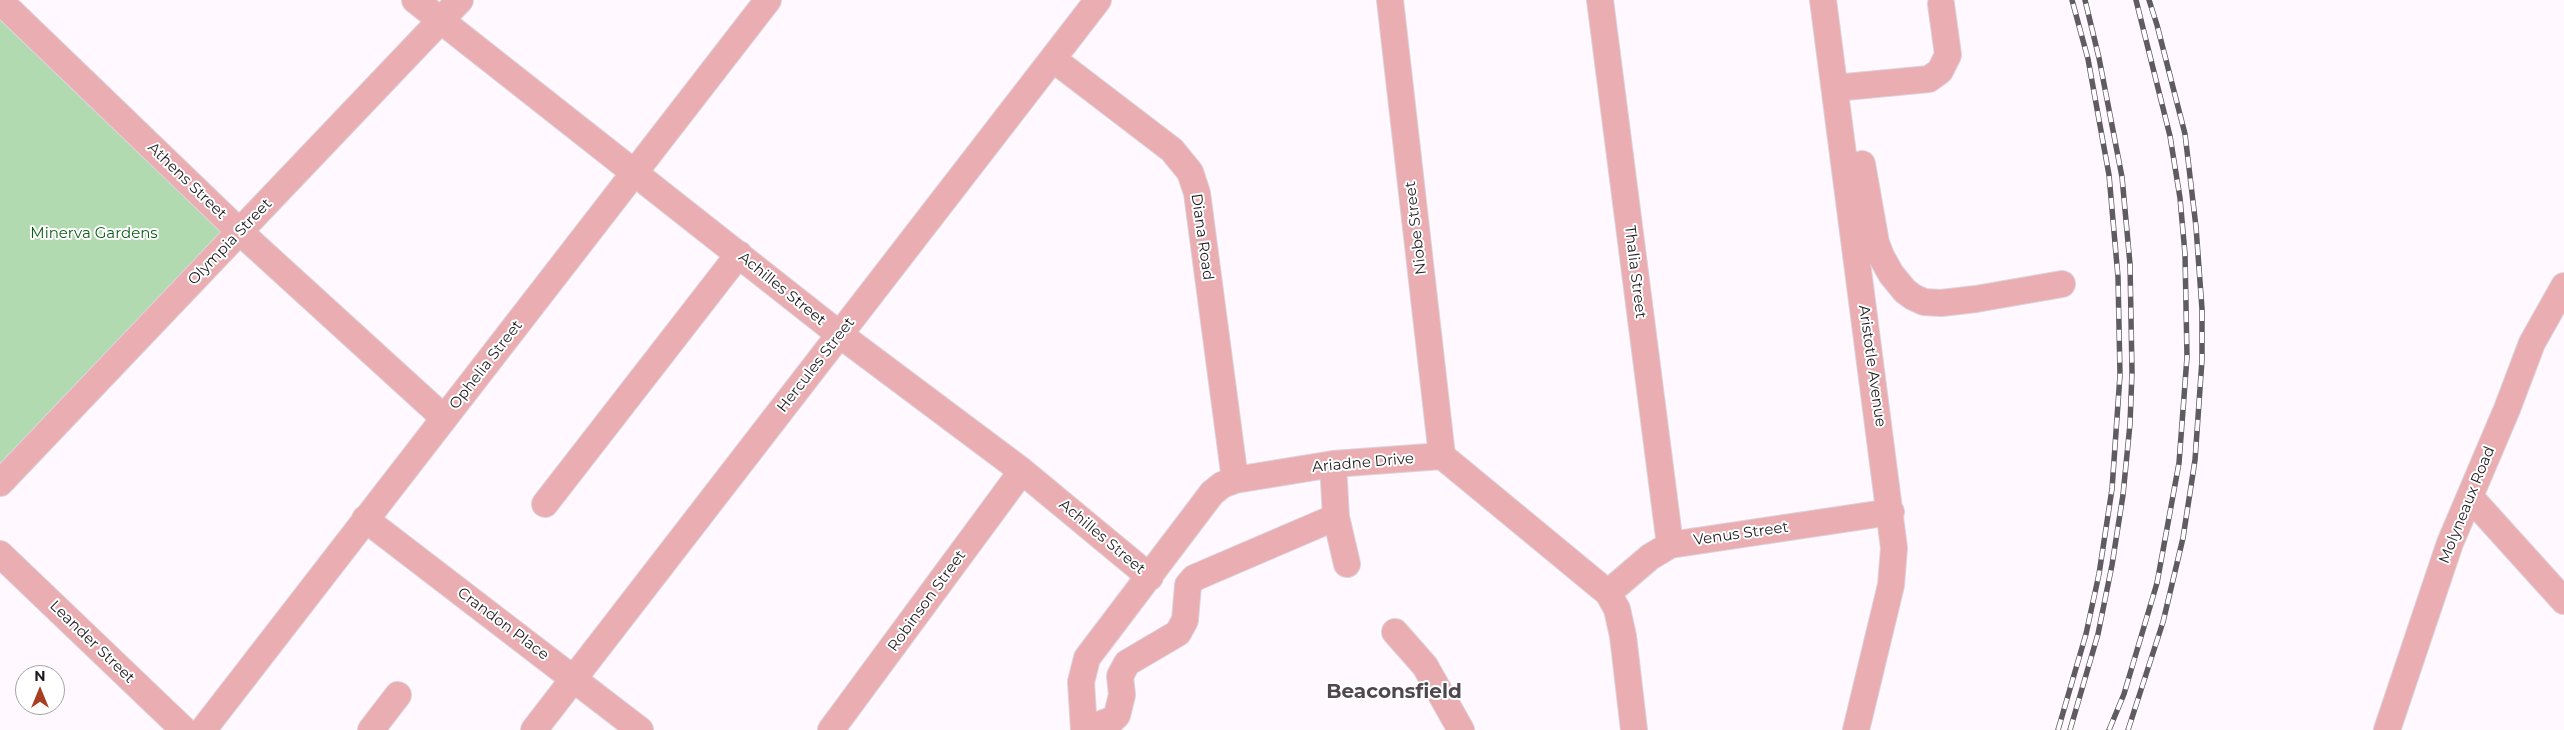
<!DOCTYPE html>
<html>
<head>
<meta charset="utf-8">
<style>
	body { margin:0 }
	#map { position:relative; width:2564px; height:730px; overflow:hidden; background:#fff8ff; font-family:Montserrat,sans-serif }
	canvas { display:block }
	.north { position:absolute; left:15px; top:665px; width:50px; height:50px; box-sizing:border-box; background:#fff; border:1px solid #a5a4a5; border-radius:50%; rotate:0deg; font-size:14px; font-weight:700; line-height:20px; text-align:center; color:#1e1b1e }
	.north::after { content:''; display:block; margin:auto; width:18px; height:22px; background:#a73f23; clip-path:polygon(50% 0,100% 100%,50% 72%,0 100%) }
</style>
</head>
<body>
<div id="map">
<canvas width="2564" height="730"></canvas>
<div class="north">N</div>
</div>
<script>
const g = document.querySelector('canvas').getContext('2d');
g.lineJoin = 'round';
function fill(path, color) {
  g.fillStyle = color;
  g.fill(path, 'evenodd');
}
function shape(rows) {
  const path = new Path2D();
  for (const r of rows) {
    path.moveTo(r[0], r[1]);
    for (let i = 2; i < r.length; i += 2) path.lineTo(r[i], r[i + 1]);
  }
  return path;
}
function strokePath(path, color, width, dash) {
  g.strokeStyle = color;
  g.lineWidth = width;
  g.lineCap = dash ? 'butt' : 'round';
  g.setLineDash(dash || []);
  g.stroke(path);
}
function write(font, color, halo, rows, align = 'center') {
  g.font = font + ' Montserrat,sans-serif';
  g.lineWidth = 4;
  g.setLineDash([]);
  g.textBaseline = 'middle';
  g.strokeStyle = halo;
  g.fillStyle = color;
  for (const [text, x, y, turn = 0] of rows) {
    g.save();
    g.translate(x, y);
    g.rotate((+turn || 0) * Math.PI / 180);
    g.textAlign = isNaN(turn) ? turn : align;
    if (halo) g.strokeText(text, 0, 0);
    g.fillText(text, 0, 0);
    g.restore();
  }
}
fill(shape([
	[0,13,220,231,219,237,0,472]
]), '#b1dab1');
const minor = shape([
	[415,0,839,334,1022,471,1150,577],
	[1390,0,1442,456],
	[1600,0,1670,545],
	[1823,0,1894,548,1891,585,1856,730],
	[0,1,240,232,444,418],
	[1053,59,1172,150,1190,172,1197,193,1235,480],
	[1835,88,1929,79,1940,71,1948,55,1941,4],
	[1862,164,1876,243,1881,256,1891,274,1905,291,1913,297,1924,302,1941,303,1976,299,2062,284],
	[0,483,460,0],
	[2470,497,2564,601],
	[545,504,739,254],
	[1336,517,1347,564],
	[365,519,640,730],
	[0,554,184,730],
	[1608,593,1650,557,1670,545,1891,512],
	[1395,632,1425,666,1461,730],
	[203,730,768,0],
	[371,730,398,695],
	[534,730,1098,0],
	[831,730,1022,471],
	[1084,730,1081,682,1087,658,1212,493,1222,485,1235,480,1333,464,1442,456,1608,593,1617,609,1623,636,1634,730],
	[1084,730,1112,720,1117,715,1122,695,1120,676,1127,663,1178,633,1185,620,1188,585,1194,578,1336,517,1333,464],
	[2387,730,2450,543,2507,409,2532,343,2564,286]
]);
strokePath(minor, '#dbd5db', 28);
strokePath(minor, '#eaadb2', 26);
const rail = shape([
	[2058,730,2086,634,2099,574,2112,489,2120,375,2118,277,2109,175,2088,59,2072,0],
	[2070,730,2098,634,2112,565,2123,495,2130,424,2132,372,2130,264,2122,177,2099,58,2085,0],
	[2109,730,2124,694,2157,583,2179,463,2187,357,2185,254,2180,198,2170,136,2136,0],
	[2128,730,2163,622,2183,538,2195,460,2202,360,2202,309,2196,227,2185,134,2157,25,2149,0]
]);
strokePath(rail, '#605b60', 5.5);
strokePath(rail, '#fff', 4, [11]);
write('15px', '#1e1b1e', '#fff', [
	["Athens Street",187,181,44],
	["Niobe Street",1416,228,-97],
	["Diana Road",1202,237,82],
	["Olympia Street",230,242,-46],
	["Thalia Street",1635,272,83],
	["Achilles Street",782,289,39],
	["Ophelia Street",486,365,-52],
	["Hercules Street",816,365,-52],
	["Aristotle Avenue",1872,366,82],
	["Ariadne Drive",1363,463,-5],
	["Molyneaux Road",2467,505,-68],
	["Venus Street",1741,534,-8],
	["Achilles Street",1102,537,40],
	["Robinson Street",927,601,-54],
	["Crandon Place",503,624,37],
	["Leander Street",92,642,44]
]);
write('15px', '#0c5e17', '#fff', [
	["Minerva Gardens",94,234]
]);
write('bold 20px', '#4e484e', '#fff', [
	["Beaconsfield",1394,692]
]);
</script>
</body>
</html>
